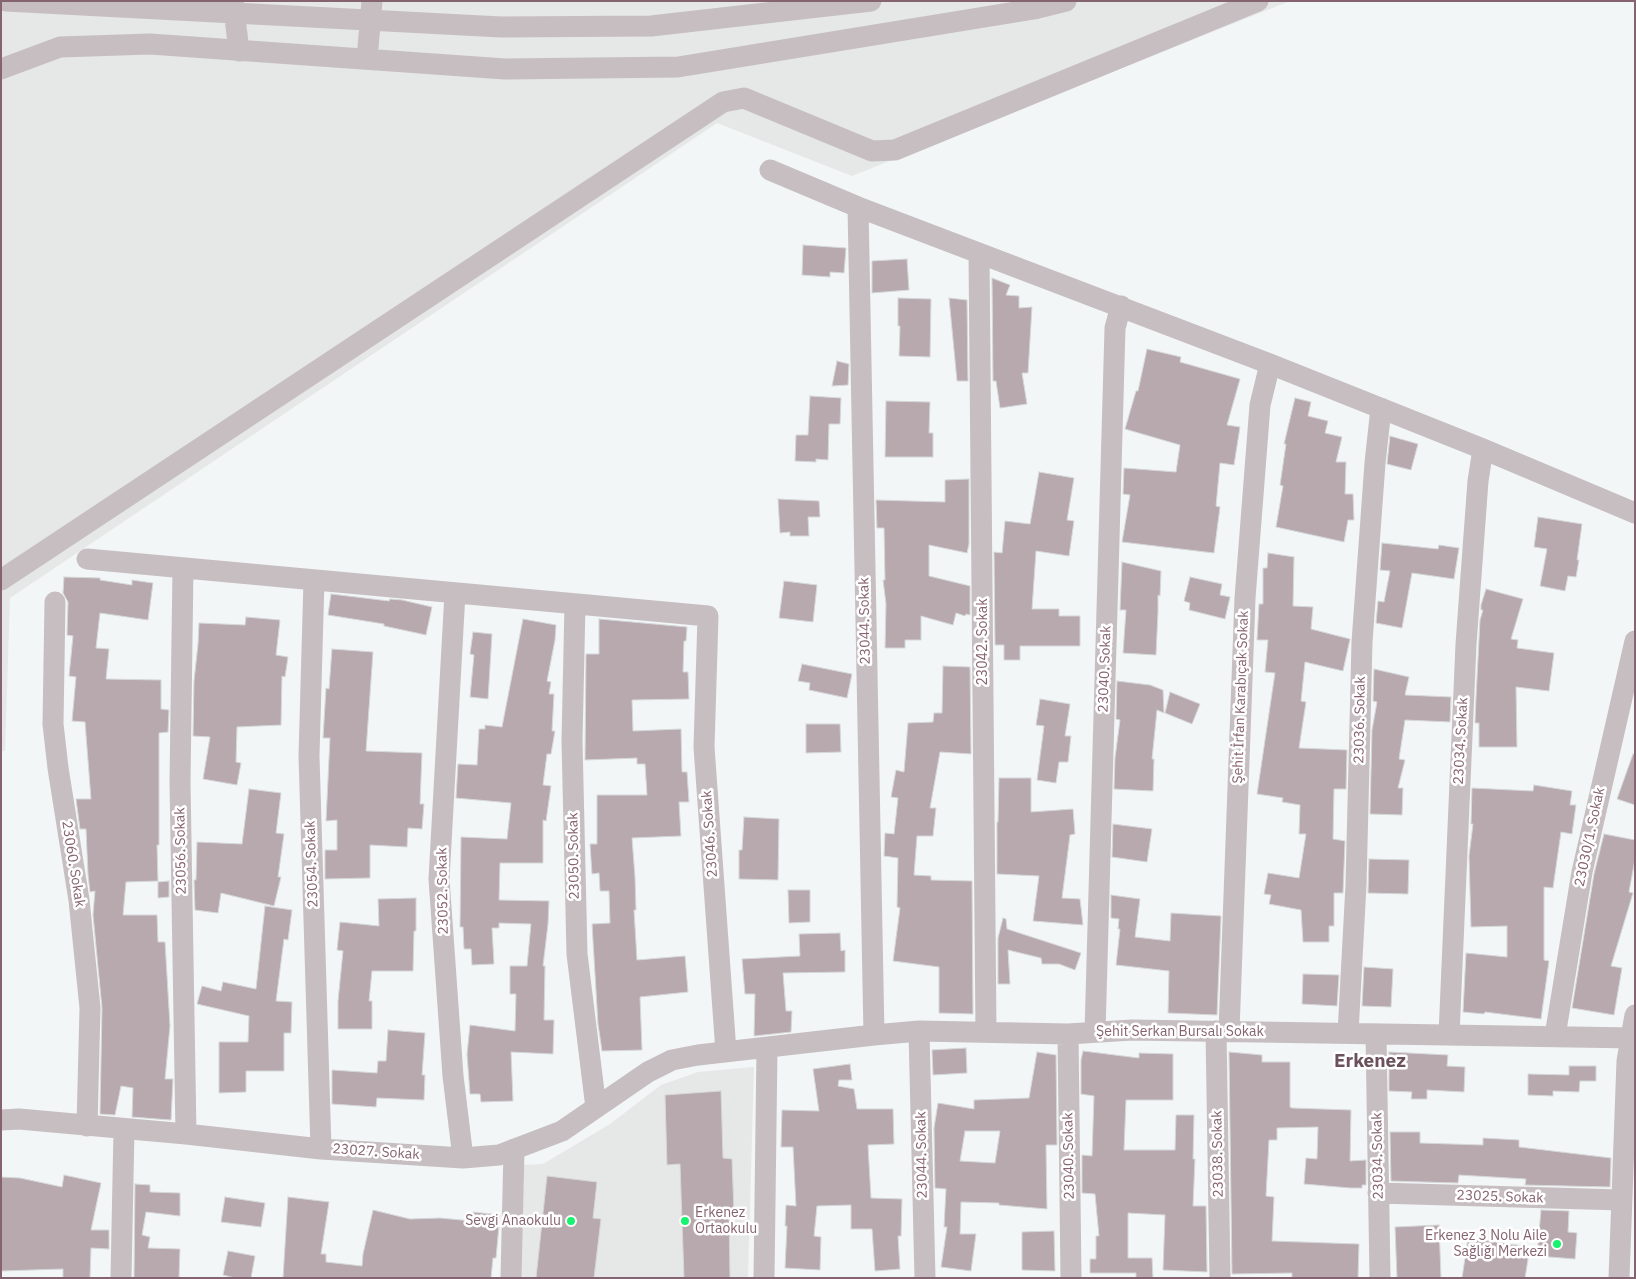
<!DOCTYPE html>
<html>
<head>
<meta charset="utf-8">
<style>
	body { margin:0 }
	#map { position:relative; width:1636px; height:1279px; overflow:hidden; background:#f2f6f7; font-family:"IBM Plex Sans",sans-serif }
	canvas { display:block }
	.frame { position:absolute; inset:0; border:2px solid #866370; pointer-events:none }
</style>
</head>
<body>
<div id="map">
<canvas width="1636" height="1279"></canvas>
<div class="frame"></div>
</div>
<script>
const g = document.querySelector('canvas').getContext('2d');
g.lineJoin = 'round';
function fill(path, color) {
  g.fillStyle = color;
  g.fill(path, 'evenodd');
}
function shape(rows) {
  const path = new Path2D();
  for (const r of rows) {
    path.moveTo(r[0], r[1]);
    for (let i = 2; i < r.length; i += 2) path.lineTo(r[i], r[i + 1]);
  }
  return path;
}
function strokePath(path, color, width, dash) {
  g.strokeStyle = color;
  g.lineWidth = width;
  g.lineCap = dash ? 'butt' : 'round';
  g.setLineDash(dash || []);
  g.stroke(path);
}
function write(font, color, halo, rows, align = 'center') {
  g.font = font + ' "IBM Plex Sans",sans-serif';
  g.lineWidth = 5;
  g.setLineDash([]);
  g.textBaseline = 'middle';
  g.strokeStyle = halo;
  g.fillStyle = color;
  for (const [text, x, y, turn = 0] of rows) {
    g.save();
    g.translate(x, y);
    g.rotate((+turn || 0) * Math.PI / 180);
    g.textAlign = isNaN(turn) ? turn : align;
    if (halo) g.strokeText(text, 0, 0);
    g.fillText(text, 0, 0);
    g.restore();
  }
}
fill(shape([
	[1,1,1290,1,852,176,717,123,10,598,5,751,1,751],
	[754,1067,748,1278,519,1278,522,1165,543,1164,610,1124,661,1085,698,1072]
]), '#e6e7e7');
const building = shape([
	[803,245,846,248,844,273,830,272,830,277,802,275,803,245],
	[907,259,909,290,872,293,872,261,907,259],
	[992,278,1010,285,1006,295,1019,296,1019,308,1032,307,1028,373,1022,373,1027,404,1000,408,996,381,993,381,992,278],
	[898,298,931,299,930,357,899,356,900,326,898,326,898,298],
	[949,298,967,300,968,381,957,381,949,298],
	[1147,349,1181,357,1180,362,1240,379,1227,425,1240,427,1234,465,1220,463,1216,506,1220,507,1214,553,1122,542,1130,495,1123,494,1124,468,1176,472,1180,445,1125,429,1136,391,1138,391,1147,349],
	[837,361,849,364,848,385,832,386,837,361],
	[810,396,841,398,840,424,829,424,828,460,816,459,816,462,795,461,796,435,808,435,810,396],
	[1295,398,1311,402,1308,416,1328,421,1325,433,1342,437,1336,462,1346,462,1345,494,1353,494,1354,520,1348,520,1344,542,1276,527,1283,486,1280,485,1286,444,1284,444,1295,398],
	[886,401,930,402,929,433,933,433,933,457,885,457,886,401],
	[1390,436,1418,444,1411,470,1387,464,1390,436],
	[1039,472,1074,478,1067,520,1074,521,1069,556,1036,551,1032,609,1059,609,1059,616,1080,616,1080,646,1020,646,1020,660,1004,660,1004,645,995,645,994,552,1002,553,1005,521,1030,524,1039,472],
	[969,479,969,544,967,553,929,545,929,576,970,586,970,615,966,614,965,616,956,613,953,625,921,616,921,640,905,640,905,648,885,648,886,604,883,580,885,580,884,528,877,528,876,500,945,502,945,480,969,479],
	[778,499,819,501,820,517,808,517,809,536,790,536,790,532,780,533,778,499],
	[1538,517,1582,524,1577,560,1579,560,1576,577,1568,576,1565,591,1540,586,1547,549,1534,547,1538,517],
	[1382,543,1438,549,1439,545,1459,548,1454,579,1412,573,1402,628,1376,623,1378,601,1384,602,1390,571,1380,570,1382,543],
	[1268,553,1294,557,1293,606,1313,607,1311,629,1350,639,1343,671,1305,662,1301,701,1306,702,1299,748,1347,750,1346,789,1334,789,1333,839,1345,841,1343,893,1334,893,1334,926,1329,926,1329,942,1303,942,1301,910,1269,904,1271,895,1264,894,1268,873,1299,878,1306,834,1299,834,1300,805,1282,802,1283,798,1257,794,1275,673,1265,672,1268,640,1257,640,1259,604,1263,604,1263,568,1267,568,1268,553],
	[1122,562,1161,571,1160,596,1158,595,1158,612,1156,655,1123,653,1126,610,1120,610,1122,562],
	[64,577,100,578,100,580,132,585,132,580,153,583,148,620,100,613,96,648,109,649,106,679,161,680,161,709,169,710,168,732,159,733,159,845,157,845,158,881,126,882,123,915,157,915,158,942,165,942,170,1026,165,1079,173,1079,171,1120,132,1117,133,1088,121,1086,115,1115,100,1114,102,1008,93,915,95,891,90,892,88,874,86,829,80,829,76,799,91,799,85,722,72,721,76,677,69,676,73,636,67,635,68,602,63,593,64,577],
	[1190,577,1222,584,1220,595,1230,597,1225,619,1189,610,1190,603,1184,601,1190,577],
	[784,581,817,585,813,622,779,618,784,581],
	[1486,589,1523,599,1511,639,1518,640,1517,648,1554,653,1549,691,1516,687,1517,747,1479,747,1479,723,1475,723,1476,698,1480,620,1483,610,1481,610,1481,605,1486,589],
	[331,594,389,601,390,599,402,600,432,607,426,635,384,626,384,624,328,615,331,594],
	[246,617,280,620,276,655,288,657,285,677,282,676,281,725,237,727,236,762,241,763,237,785,203,779,210,737,193,736,194,681,198,644,199,623,245,625,246,617],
	[523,619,556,625,555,640,547,681,551,682,549,694,554,694,552,731,555,731,551,754,547,754,543,785,551,786,546,821,543,820,543,863,500,863,499,900,549,901,548,924,543,966,545,966,544,1020,554,1020,553,1054,511,1052,513,1101,481,1102,480,1094,470,1094,467,1054,470,1025,515,1031,516,994,510,994,510,966,527,966,531,924,499,923,499,928,492,928,494,964,472,965,471,949,464,949,463,927,460,927,461,837,507,839,511,803,456,798,458,764,477,765,479,729,485,729,485,725,502,727,523,619],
	[599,619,687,627,686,641,684,641,683,672,688,672,689,699,632,700,633,731,681,729,682,772,687,772,689,802,679,802,681,836,632,838,635,877,636,910,634,910,637,960,685,956,688,992,640,997,642,1050,602,1051,598,1024,592,924,610,923,609,891,600,891,599,873,592,874,590,844,597,844,597,795,647,795,645,764,637,764,637,758,585,760,586,654,599,654,599,619],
	[473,632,492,634,488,699,470,697,474,655,470,654,473,632],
	[332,649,373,652,366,751,422,753,420,804,424,804,422,829,408,828,407,847,370,845,370,878,325,879,325,850,337,850,337,820,326,821,330,738,323,738,326,688,329,689,332,649],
	[802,664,852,674,847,698,809,690,810,683,798,681,802,664],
	[943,666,970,667,971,754,940,752,930,808,936,808,933,836,917,836,914,875,931,876,931,880,972,881,973,1014,939,1013,939,967,893,961,900,908,897,907,898,858,884,856,885,833,894,834,898,798,891,797,896,770,904,772,908,723,933,722,934,713,942,713,943,666],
	[1374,669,1409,677,1405,695,1451,697,1450,722,1405,720,1399,759,1405,760,1398,788,1403,788,1402,815,1370,814,1372,730,1377,702,1373,701,1374,669],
	[1117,681,1150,685,1163,690,1164,713,1157,710,1152,759,1154,759,1153,791,1114,789,1115,758,1120,720,1116,719,1117,681],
	[1170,692,1200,704,1192,724,1165,713,1170,692],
	[1040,699,1070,704,1065,736,1071,736,1068,762,1059,762,1056,783,1037,780,1044,726,1036,725,1040,699],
	[806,724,840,724,841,752,806,753,806,724],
	[1633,754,1635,754,1635,805,1617,799,1633,754],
	[999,778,1031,778,1031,812,1073,809,1075,834,1070,835,1062,898,1080,899,1083,925,1033,921,1039,876,997,874,997,822,998,822,999,778],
	[1534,785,1572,791,1570,805,1576,805,1572,834,1561,832,1553,888,1544,887,1544,960,1549,961,1541,1019,1485,1012,1484,1014,1463,1012,1466,953,1507,957,1507,926,1471,927,1469,856,1473,824,1471,824,1472,788,1533,791,1534,785],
	[249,789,281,793,276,833,284,834,278,877,281,877,274,906,221,893,218,913,195,910,194,880,196,880,197,842,242,844,249,789],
	[744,817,779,819,778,880,739,879,739,850,742,850,744,817],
	[1113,824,1152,829,1147,862,1112,857,1113,824],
	[1604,834,1635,840,1635,859,1629,892,1633,893,1611,966,1622,968,1614,1015,1572,1008,1594,874,1604,834],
	[1369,859,1409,860,1408,894,1368,893,1369,859],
	[169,881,169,897,158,898,158,882,169,881],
	[788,890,810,890,810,922,789,923,788,890],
	[1111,895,1140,899,1135,937,1170,941,1171,913,1221,916,1217,1015,1168,1013,1169,971,1116,965,1120,929,1118,929,1119,919,1111,918,1111,895],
	[416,898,416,931,414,931,413,971,372,971,369,1001,372,1001,372,1029,338,1029,338,1001,343,951,337,950,340,922,379,926,378,899,416,898],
	[265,906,292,910,288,940,284,939,276,1001,292,1002,291,1033,284,1033,284,1071,246,1071,246,1092,219,1093,219,1042,248,1042,249,1016,197,1004,202,986,221,991,223,982,256,989,265,906],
	[1003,918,1006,919,1007,929,1081,953,1075,970,1059,964,1042,964,1041,958,1008,950,1010,984,998,984,998,938,1003,918],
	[840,933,841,951,845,950,845,972,783,973,786,1011,792,1011,791,1032,754,1036,755,994,745,994,742,959,800,956,799,934,840,933],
	[1364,967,1393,969,1391,1007,1362,1006,1364,967],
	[1303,974,1339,975,1337,1006,1302,1004,1303,974],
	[388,1030,425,1033,422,1075,425,1075,424,1100,377,1098,376,1107,332,1104,332,1070,377,1073,378,1061,386,1061,388,1030],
	[966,1048,967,1073,933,1075,932,1050,966,1048],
	[1083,1051,1139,1058,1139,1053,1173,1054,1173,1100,1126,1100,1124,1150,1175,1150,1176,1115,1194,1115,1193,1159,1195,1159,1193,1206,1206,1206,1207,1272,1163,1270,1165,1215,1128,1213,1128,1258,1152,1258,1153,1278,1136,1278,1136,1273,1090,1273,1090,1259,1096,1259,1096,1236,1099,1236,1095,1194,1082,1193,1082,1155,1092,1156,1094,1096,1081,1094,1081,1060,1083,1051],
	[1037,1052,1056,1055,1057,1145,1046,1145,1047,1209,999,1205,999,1203,961,1202,960,1234,976,1234,971,1271,941,1267,947,1227,944,1227,946,1189,935,1188,934,1128,938,1103,974,1109,974,1100,1029,1098,1037,1052],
	[965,1131,1000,1131,995,1163,960,1161,965,1131],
	[1229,1052,1262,1055,1262,1062,1290,1062,1290,1107,1292,1108,1351,1110,1350,1161,1366,1160,1366,1185,1362,1185,1362,1188,1350,1188,1304,1184,1306,1158,1317,1159,1318,1127,1277,1128,1277,1140,1269,1140,1266,1196,1274,1197,1272,1241,1359,1244,1358,1278,1292,1278,1292,1273,1232,1274,1229,1052],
	[1389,1052,1448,1055,1447,1066,1465,1067,1464,1092,1427,1090,1427,1099,1411,1099,1412,1092,1389,1091,1389,1052],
	[850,1064,852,1080,839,1080,838,1086,854,1089,857,1109,893,1109,894,1144,868,1145,871,1198,902,1199,901,1236,898,1236,900,1269,875,1271,872,1229,851,1229,851,1205,817,1206,814,1236,821,1237,820,1270,785,1268,787,1226,785,1226,786,1205,796,1206,793,1147,781,1147,782,1110,819,1111,813,1069,850,1064],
	[1569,1066,1596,1066,1596,1081,1580,1081,1579,1092,1553,1091,1553,1096,1528,1095,1528,1074,1569,1075,1569,1066],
	[721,1091,723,1158,732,1159,734,1212,729,1214,730,1278,684,1278,680,1164,667,1165,665,1095,721,1091],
	[1390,1132,1420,1132,1420,1143,1483,1145,1483,1138,1519,1140,1519,1147,1611,1158,1610,1187,1525,1185,1526,1179,1459,1175,1458,1183,1391,1181,1390,1132],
	[64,1175,101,1183,91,1230,109,1230,109,1249,91,1248,90,1278,63,1278,63,1269,1,1271,1,1177,20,1178,62,1187,64,1175],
	[547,1176,597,1182,593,1218,601,1219,594,1278,536,1278,547,1176],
	[135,1184,150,1185,150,1192,180,1193,180,1216,146,1212,142,1235,150,1237,148,1248,180,1249,179,1278,134,1278,135,1184],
	[225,1197,265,1203,261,1227,221,1222,225,1197],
	[288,1197,329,1202,321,1254,326,1254,326,1262,362,1266,363,1254,373,1210,410,1219,440,1218,472,1221,473,1212,500,1215,496,1258,493,1258,491,1278,283,1278,288,1197],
	[1541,1210,1569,1211,1568,1232,1577,1233,1575,1259,1537,1256,1541,1210],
	[1439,1225,1441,1278,1397,1278,1395,1227,1439,1225],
	[1054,1231,1055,1271,1022,1270,1022,1232,1054,1231],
	[1468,1238,1530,1247,1525,1278,1462,1278,1468,1238],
	[228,1251,255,1256,251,1278,235,1278,223,1275,228,1251]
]);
fill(building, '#b8a9af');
strokePath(building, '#d5d7d8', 1);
strokePath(shape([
	[6,1,501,27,651,26,871,1],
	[233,1,239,51],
	[367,59,372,1],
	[1,69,60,47,150,44,505,69,678,67,1034,9,1066,1],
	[770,170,858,207,1270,364,1483,449,1635,513],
	[858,207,874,1035],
	[979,253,986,1031],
	[87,559,708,616,704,747,726,1052],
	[183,568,180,782,186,1134],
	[1,580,723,102,744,98,872,151,895,150,1258,1],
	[314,580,309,756,321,1149],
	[455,593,439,879,453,1076,463,1158],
	[55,602,53,724,58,768,79,900,90,1008,87,1126],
	[575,604,572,741,577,954,596,1108],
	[919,1031,925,1278],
	[1216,1031,1220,1278],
	[1229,1031,1245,598,1260,405,1270,364],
	[1095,1032,1115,328,1121,306],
	[1348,1033,1356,885,1362,642,1375,463,1381,408],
	[1068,1034,1071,1278],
	[1376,1034,1380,1278],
	[1449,1035,1466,644,1478,481,1483,449],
	[1555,1036,1582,872,1635,641],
	[1,1120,19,1119,186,1134,321,1149,463,1158,499,1155,562,1131,648,1072,672,1060,698,1055,874,1035,919,1031,1068,1034,1132,1030,1635,1038],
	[1378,1193,1621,1200],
	[121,1278,124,1129],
	[511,1278,514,1149],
	[764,1278,767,1048],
	[1619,1278,1627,1061,1635,1015]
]), '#c7bec1', 21);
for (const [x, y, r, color] of [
	[571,1221,5,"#17f26f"],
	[685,1221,5,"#17f26f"],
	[1557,1244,5,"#17f26f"]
]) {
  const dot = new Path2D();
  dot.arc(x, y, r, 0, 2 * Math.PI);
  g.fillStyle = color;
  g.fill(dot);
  strokePath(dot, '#fff', 2);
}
write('14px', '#866370', '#fff', [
	["23044. Sokak",865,621,-91],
	["23042. Sokak",983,642,-90],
	["23040. Sokak",1105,669,-88],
	["Şehit İrfan Karabıçak Sokak",1241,697,-88],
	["23036. Sokak",1360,720,-89],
	["23034. Sokak",1461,741,-87],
	["23046. Sokak",710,834,-94],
	["23030/1. Sokak",1590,837,-78],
	["23056. Sokak",181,851,-91],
	["23050. Sokak",574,856,-91],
	["23060. Sokak",73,864,81],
	["23054. Sokak",312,864,-92],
	["23052. Sokak",443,891,-91],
	["Şehit Serkan Bursalı Sokak",1180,1032],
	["23027. Sokak",376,1152,4],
	["23038. Sokak",1218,1154,-91],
	["23044. Sokak",922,1155,-91],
	["23040. Sokak",1069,1156,-91],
	["23034. Sokak",1378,1156,-91],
	["23025. Sokak",1500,1197,2]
]);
write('14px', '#866370', '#fff', [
	["Erkenez",695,1213,"left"],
	["Ortaokulu",695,1229,"left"],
	["Sevgi Anaokulu",561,1221],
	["Erkenez 3 Nolu Aile",1547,1236],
	["Sağlığı Merkezi",1547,1252]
], 'right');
write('bold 19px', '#6b515b', '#fff', [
	["Erkenez",1370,1062]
]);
</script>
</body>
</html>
